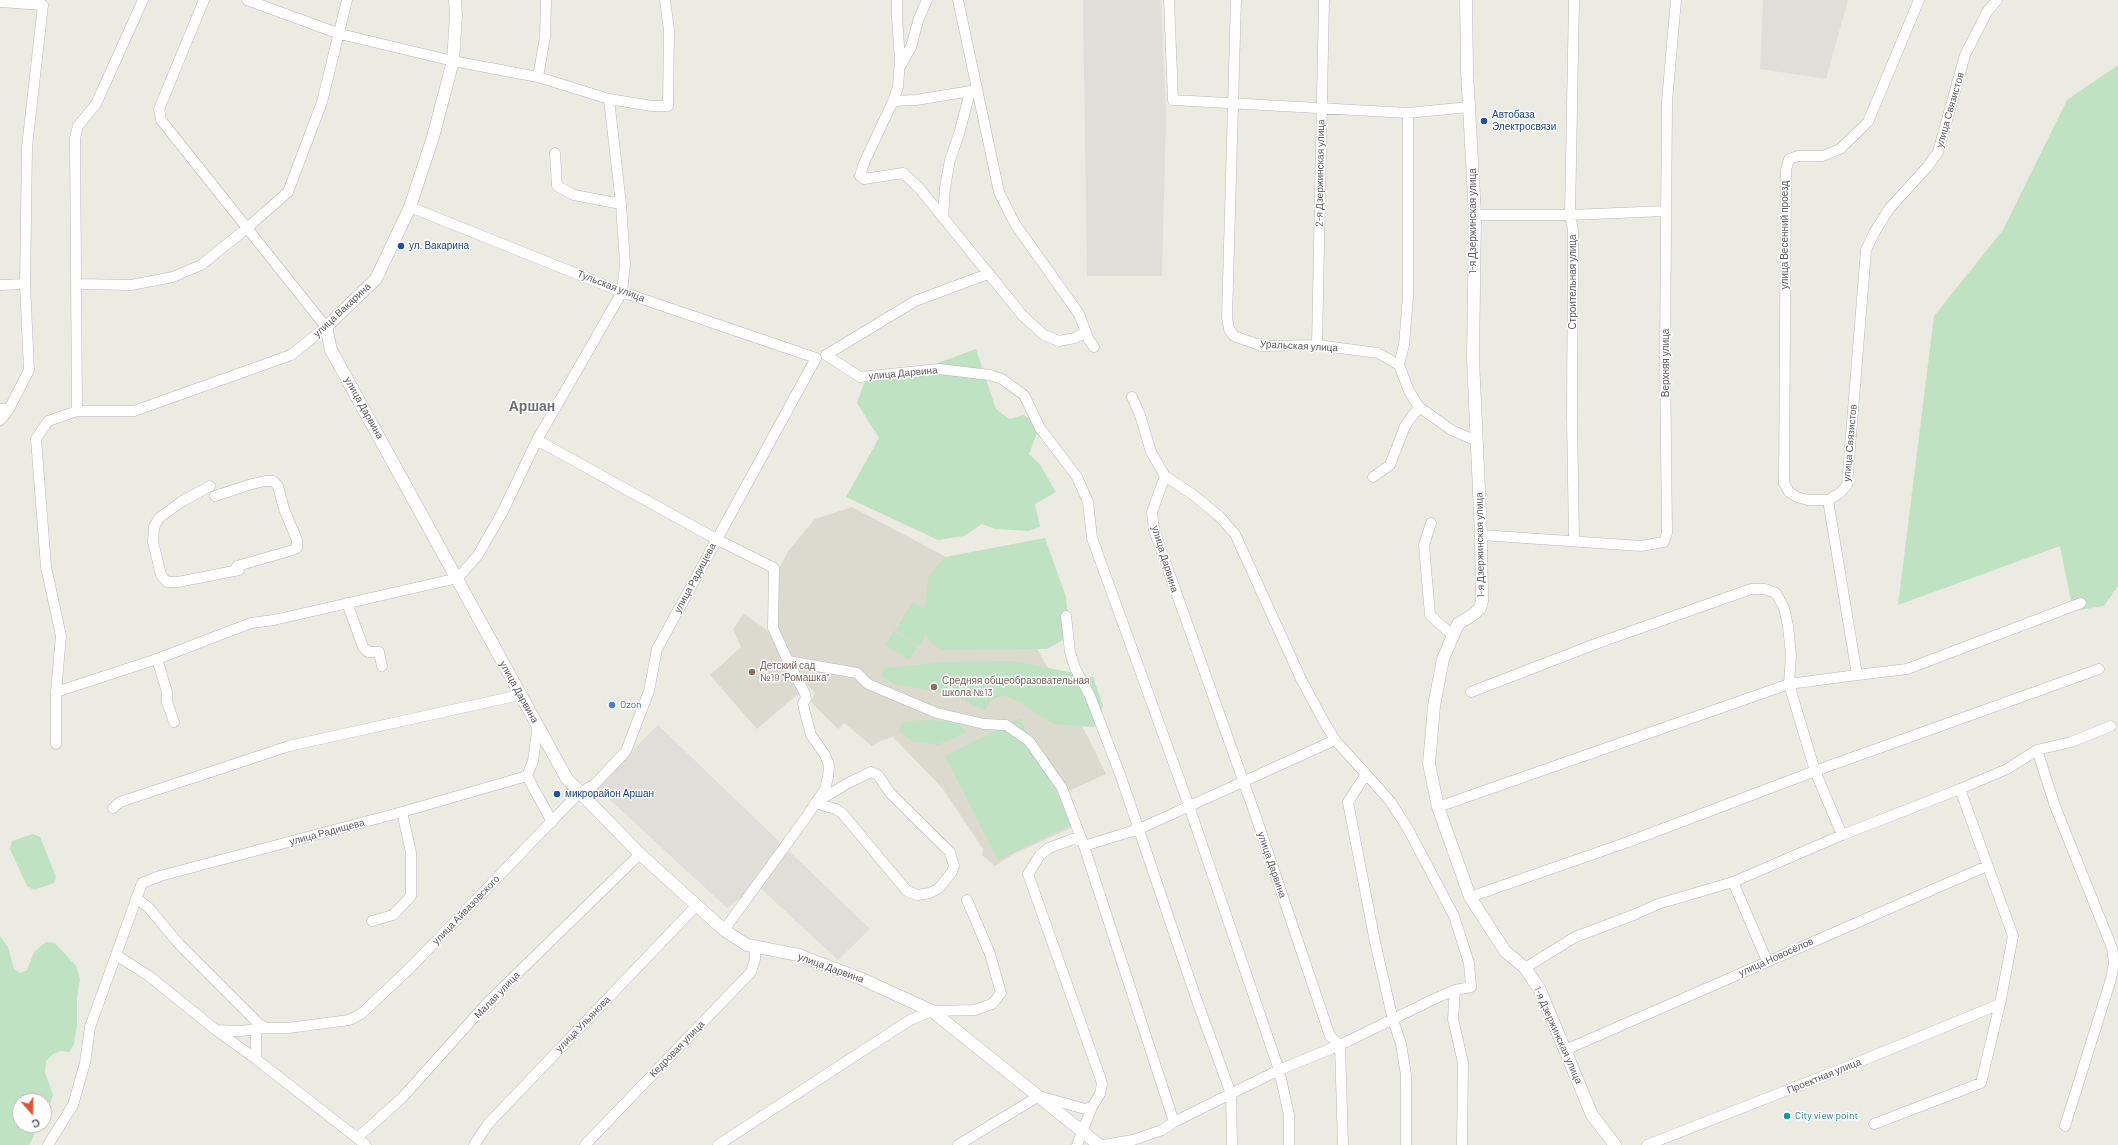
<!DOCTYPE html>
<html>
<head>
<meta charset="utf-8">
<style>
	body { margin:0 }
	#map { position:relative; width:2118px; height:1145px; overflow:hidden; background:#ecebe1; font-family:Barlow,sans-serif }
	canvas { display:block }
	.north { position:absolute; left:12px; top:1093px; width:40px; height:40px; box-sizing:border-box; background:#fff; border:1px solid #bdbec0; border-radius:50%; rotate:160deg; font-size:11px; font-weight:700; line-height:16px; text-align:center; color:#5a5c61 }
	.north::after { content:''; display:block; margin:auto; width:14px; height:18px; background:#df5534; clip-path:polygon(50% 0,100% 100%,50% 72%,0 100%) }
</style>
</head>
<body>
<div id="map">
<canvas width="2118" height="1145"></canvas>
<div class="north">С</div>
</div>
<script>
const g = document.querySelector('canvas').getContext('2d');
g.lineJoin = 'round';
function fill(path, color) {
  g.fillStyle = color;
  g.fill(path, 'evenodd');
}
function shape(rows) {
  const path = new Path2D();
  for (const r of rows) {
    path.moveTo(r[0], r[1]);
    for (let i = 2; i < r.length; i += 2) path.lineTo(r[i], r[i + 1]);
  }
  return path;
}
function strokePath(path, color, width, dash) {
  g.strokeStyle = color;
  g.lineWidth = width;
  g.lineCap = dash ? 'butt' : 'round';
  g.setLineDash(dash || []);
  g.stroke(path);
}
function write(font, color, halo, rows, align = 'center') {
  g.font = font + ' Barlow,sans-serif';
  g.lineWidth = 3;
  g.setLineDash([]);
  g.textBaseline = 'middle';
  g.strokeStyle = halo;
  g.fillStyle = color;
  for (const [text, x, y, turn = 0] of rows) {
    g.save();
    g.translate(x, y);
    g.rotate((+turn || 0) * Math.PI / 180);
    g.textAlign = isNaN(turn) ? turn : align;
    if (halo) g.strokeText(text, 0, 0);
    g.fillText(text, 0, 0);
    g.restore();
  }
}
fill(shape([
	[1083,0,1161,0,1166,116,1162,276,1087,276],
	[1763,0,1848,0,1826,79,1760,69],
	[658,725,870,929,838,960,757,885,727,908,596,787]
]), '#dfded9');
fill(shape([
	[852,507,1001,586,1089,739,1106,774,1060,795,1073,827,1015,853,995,866,982,855,983,849,943,789,893,737,880,741,872,746,844,723,838,729,811,702,815,693,803,680,780,635,775,606,778,570,789,550,815,519],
	[744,614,774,635,802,693,794,697,757,729,710,675,741,647,733,629]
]), '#dcdacf');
fill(shape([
	[2118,65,2118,586,2104,606,2073,611,2060,546,1898,605,1934,316,2003,230,2067,100],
	[976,349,996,409,1009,419,1024,415,1034,422,1037,433,1029,454,1039,463,1056,492,1035,504,1040,527,1029,531,995,529,982,524,964,536,938,540,846,497,879,438,857,403,866,378,913,372],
	[1045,538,1066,597,1069,628,1063,640,1047,649,941,650,932,644,926,634,919,646,895,630,913,602,925,609,928,577,945,557],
	[894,631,918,646,909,660,885,645],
	[1015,661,1093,677,1103,706,1094,727,1053,724,1019,702,1004,695,992,699,985,711,952,694,894,684,881,676,885,668,906,666,942,662],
	[1020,718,1072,824,998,860,945,756],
	[928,720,950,721,961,726,966,733,938,745,914,742,899,731,903,721],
	[33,834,40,837,56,877,54,883,34,890,27,886,10,849,12,841],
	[0,936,8,947,14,969,20,973,27,970,34,952,46,942,55,943,76,966,80,979,77,997,77,1025,74,1044,69,1052,62,1051,53,1054,46,1061,45,1072,53,1095,49,1106,44,1116,44,1101,20,1101,20,1125,39,1125,29,1145,0,1145]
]), '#bee2c2');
const minor = shape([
	[204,0,159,109,161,120,326,327,291,355,134,411,77,411,48,421,36,439,46,567,61,636,56,692,157,659,251,623,274,620,458,578,478,555,502,513,537,440,622,292,625,264,621,204,609,99],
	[247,0,340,34,453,61,538,77,609,99,652,106,668,106,669,30,665,0],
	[958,0,999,192,1015,224,1079,314,1089,340,1094,347],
	[1169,0,1173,100,1408,113,1469,107],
	[1236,0,1227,317,1229,329,1234,336,1262,346,1317,345,1378,353,1399,365,1404,345,1408,296,1408,113],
	[1997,0,1987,12,1965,55,1938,152,1928,166,1889,209,1874,233,1866,250,1847,485,1840,493,1828,500,1857,675,1907,669,2081,603],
	[0,2,43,5,27,147,25,284,29,370,9,409,0,409],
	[901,65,911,47,919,18,927,0],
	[538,77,545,37,546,0],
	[977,90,916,100,893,101,864,163,860,176,864,179,903,173,920,189,1023,316,1044,335,1059,341,1075,338,1086,332],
	[893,101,898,87,900,59,897,18,897,0],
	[555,153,557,186,574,195,621,204],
	[1475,215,1570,215,1665,211],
	[943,218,945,187,950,160,959,134,970,92],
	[988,274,915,301,826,355,860,377,939,369,990,375,1002,379,1024,395,1040,428,1077,477,1088,502,1092,538,1189,806,1279,1070,1289,1115,1289,1145],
	[78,284,131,285,173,277,201,265,247,228,288,192,322,102,347,0],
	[0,285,25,284],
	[1317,345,1324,0],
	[1399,365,1409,391,1419,407,1453,431,1477,441],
	[1132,397,1140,415,1151,452,1165,476],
	[77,411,75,138,78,126,96,104,143,0],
	[0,420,9,409],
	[537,440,716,539,774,568,773,628,788,661],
	[1373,477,1390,465,1405,426,1419,407],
	[210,486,181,502,159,518,154,527,153,542,161,575,167,582,178,582,239,570],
	[215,496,252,484,265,481,273,481,278,486,284,509,297,540,297,548,293,550,237,566],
	[1828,500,1808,500,1797,497,1789,492,1784,483,1786,170,1789,159,1798,156,1823,156,1840,149,1868,122,1919,0],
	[1431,523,1424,545,1430,615,1452,635],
	[1481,535,1641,546,1664,542,1667,533,1665,355,1667,101,1676,0],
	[1574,540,1572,417,1573,230,1570,215,1574,0],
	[347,603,363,647,368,652,379,652,382,666],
	[1066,616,1070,652,1075,668,1090,696,1121,777,1196,998,1231,1094,1232,1145],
	[157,659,167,692,167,702,174,722],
	[1471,692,1598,643,1751,589,1765,589,1776,593,1784,608,1788,626,1791,655,1789,684,1857,675],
	[538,725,533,761,527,776,552,822],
	[56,744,56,692],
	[2037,750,2055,806,2112,948,2114,963,2111,979,2065,1126],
	[871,772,878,775,890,793,950,852,954,866,952,872,939,888,930,893,917,895,907,891,842,813,836,809,815,803,848,783,871,772],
	[1960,789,2007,769,2037,750,2071,742,2111,726],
	[1438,807,1789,684,1815,771,1842,835],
	[113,808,120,802,289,746,520,695],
	[1084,846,1174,1122],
	[1733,882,1767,961],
	[1470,897,1628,842,1815,771,2099,669],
	[136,898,148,907,179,944,259,1024,267,1028,288,1028,349,1020,361,1014,409,969,579,793,595,784,626,751,649,691,657,649,816,358,622,292,410,207],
	[372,921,393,915,411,896,411,853,402,812],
	[724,930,807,816,825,789,828,777,829,765,825,755,811,735,804,709,803,703,806,699,805,694,788,661,857,673,868,684,937,713,984,724,1006,725,1029,741,1062,788,1084,846,1139,829,1335,740],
	[116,955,149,976,216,1030,240,1031,267,1028],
	[1525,968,1575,937,1636,914,1658,904,1733,882,1842,835,1960,789,2013,936,2000,1004,1981,1083,1874,1124],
	[1455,990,1453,1019,1463,1063,1462,1145],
	[256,1029,256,1059],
	[216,1030,256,1059,366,1145],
	[1565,1050,1987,866],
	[357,1138,402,1098,488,1002,640,854],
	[48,1145,73,1105,85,1063,90,1027,142,883,160,876,402,812,527,776],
	[474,1145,488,1124,696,906],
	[585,1145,751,972,755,959,755,947],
	[718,1145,910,1020,932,1011,975,1010,992,1004,1001,993,990,954,967,900],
	[958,1145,1039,1096,1085,1109,1092,1107,1100,1094,1102,1084,1100,1077,1028,874,1040,855,1049,848,1073,839,1082,841],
	[1077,1145,1092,1107],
	[1103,1145,1133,1140,1162,1130,1174,1122,1279,1070,1340,1045,1436,998,1455,990,1471,987,1469,963,1454,916,1408,829,1390,801,1366,774],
	[1343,1145,1340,1045,1330,1036,1255,814,1154,530,1152,512,1165,476,1192,494,1219,516,1235,534,1301,679,1322,718,1335,740,1366,774,1348,802,1375,942,1393,1020,1401,1044,1406,1075,1406,1145],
	[1647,1145,1844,1068,2000,1004]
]);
const tertiary = shape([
	[455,0,456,15,453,61,433,137,410,207,376,279,326,327,331,350,567,779,640,854,724,930,747,945,799,955,862,979,932,1011,1099,1145],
	[1466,0,1467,71,1475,215,1473,359,1481,535,1482,601,1480,608,1474,614,1458,624,1443,659,1434,706,1429,764,1438,807,1470,897,1505,951,1525,968,1540,990,1592,1115,1615,1145]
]);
strokePath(minor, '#b7b8bd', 11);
strokePath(tertiary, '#b7b8bd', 13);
strokePath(minor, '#fff', 10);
strokePath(tertiary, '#fff', 12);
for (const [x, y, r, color] of [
	[1484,121,4,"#1a4fb4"],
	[401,246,4,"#1a4fb4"],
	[752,672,4,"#8d6e63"],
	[934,687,4,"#8d6e63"],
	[612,705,4,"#3f7fe0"],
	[557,794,4,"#1a4fb4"],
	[1787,1116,4,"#0f9aa8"]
]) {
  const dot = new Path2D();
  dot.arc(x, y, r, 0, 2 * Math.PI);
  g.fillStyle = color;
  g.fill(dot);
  strokePath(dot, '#fff', 1.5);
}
write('10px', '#5a5c61', '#fff', [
	["улица Связистов",1950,110,-74],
	["2-я Дзержинская улица",1320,173,-89],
	["1-я Дзержинская улица",1473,221,-90],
	["улица Весенний проезд",1785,235,-90],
	["Строительная улица",1573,282,-90],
	["Тульская улица",611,286,21],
	["улица Вакарина",342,310,-43],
	["Уральская улица",1299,346,3],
	["Верхняя улица",1666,363,-90],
	["улица Дарвина",903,373,-5],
	["улица Дарвина",364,408,61],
	["улица Связистов",1850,443,-85],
	["1-я Дзержинская улица",1480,545,-91],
	["улица Дарвина",1165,559,73],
	["улица Радищева",695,578,-62],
	["улица Дарвина",519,692,61],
	["улица Радищева",327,832,-15],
	["улица Дарвина",1272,865,71],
	["улица Айвазовского",466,910,-46],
	["улица Новосёлов",1776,957,-24],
	["улица Дарвина",831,968,20],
	["Малая улица",497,995,-46],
	["улица Ульянова",583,1024,-46],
	["1-я Дзержинская улица",1558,1035,66],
	["Кедровая улица",677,1049,-46],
	["Проектная улица",1824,1076,-22]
]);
write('10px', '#164399', '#fff', [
	["Автобаза",1492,115],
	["Электросвязи",1492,127],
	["ул. Вакарина",409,246],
	["микрорайон Аршан",565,794]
], 'left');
write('10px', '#785e54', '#fff', [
	["Детский сад",760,666],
	["№19 \"Ромашка\"",760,678],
	["Средняя общеобразовательная",942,681],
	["школа №13",942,693]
], 'left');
write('10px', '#366cbe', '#fff', [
	["Ozon",620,705]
], 'left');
write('10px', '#0d838f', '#fff', [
	["City view point",1795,1116]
], 'left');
write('bold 14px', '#6b6e73', '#fff', [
	["Аршан",532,406]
]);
</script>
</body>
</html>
